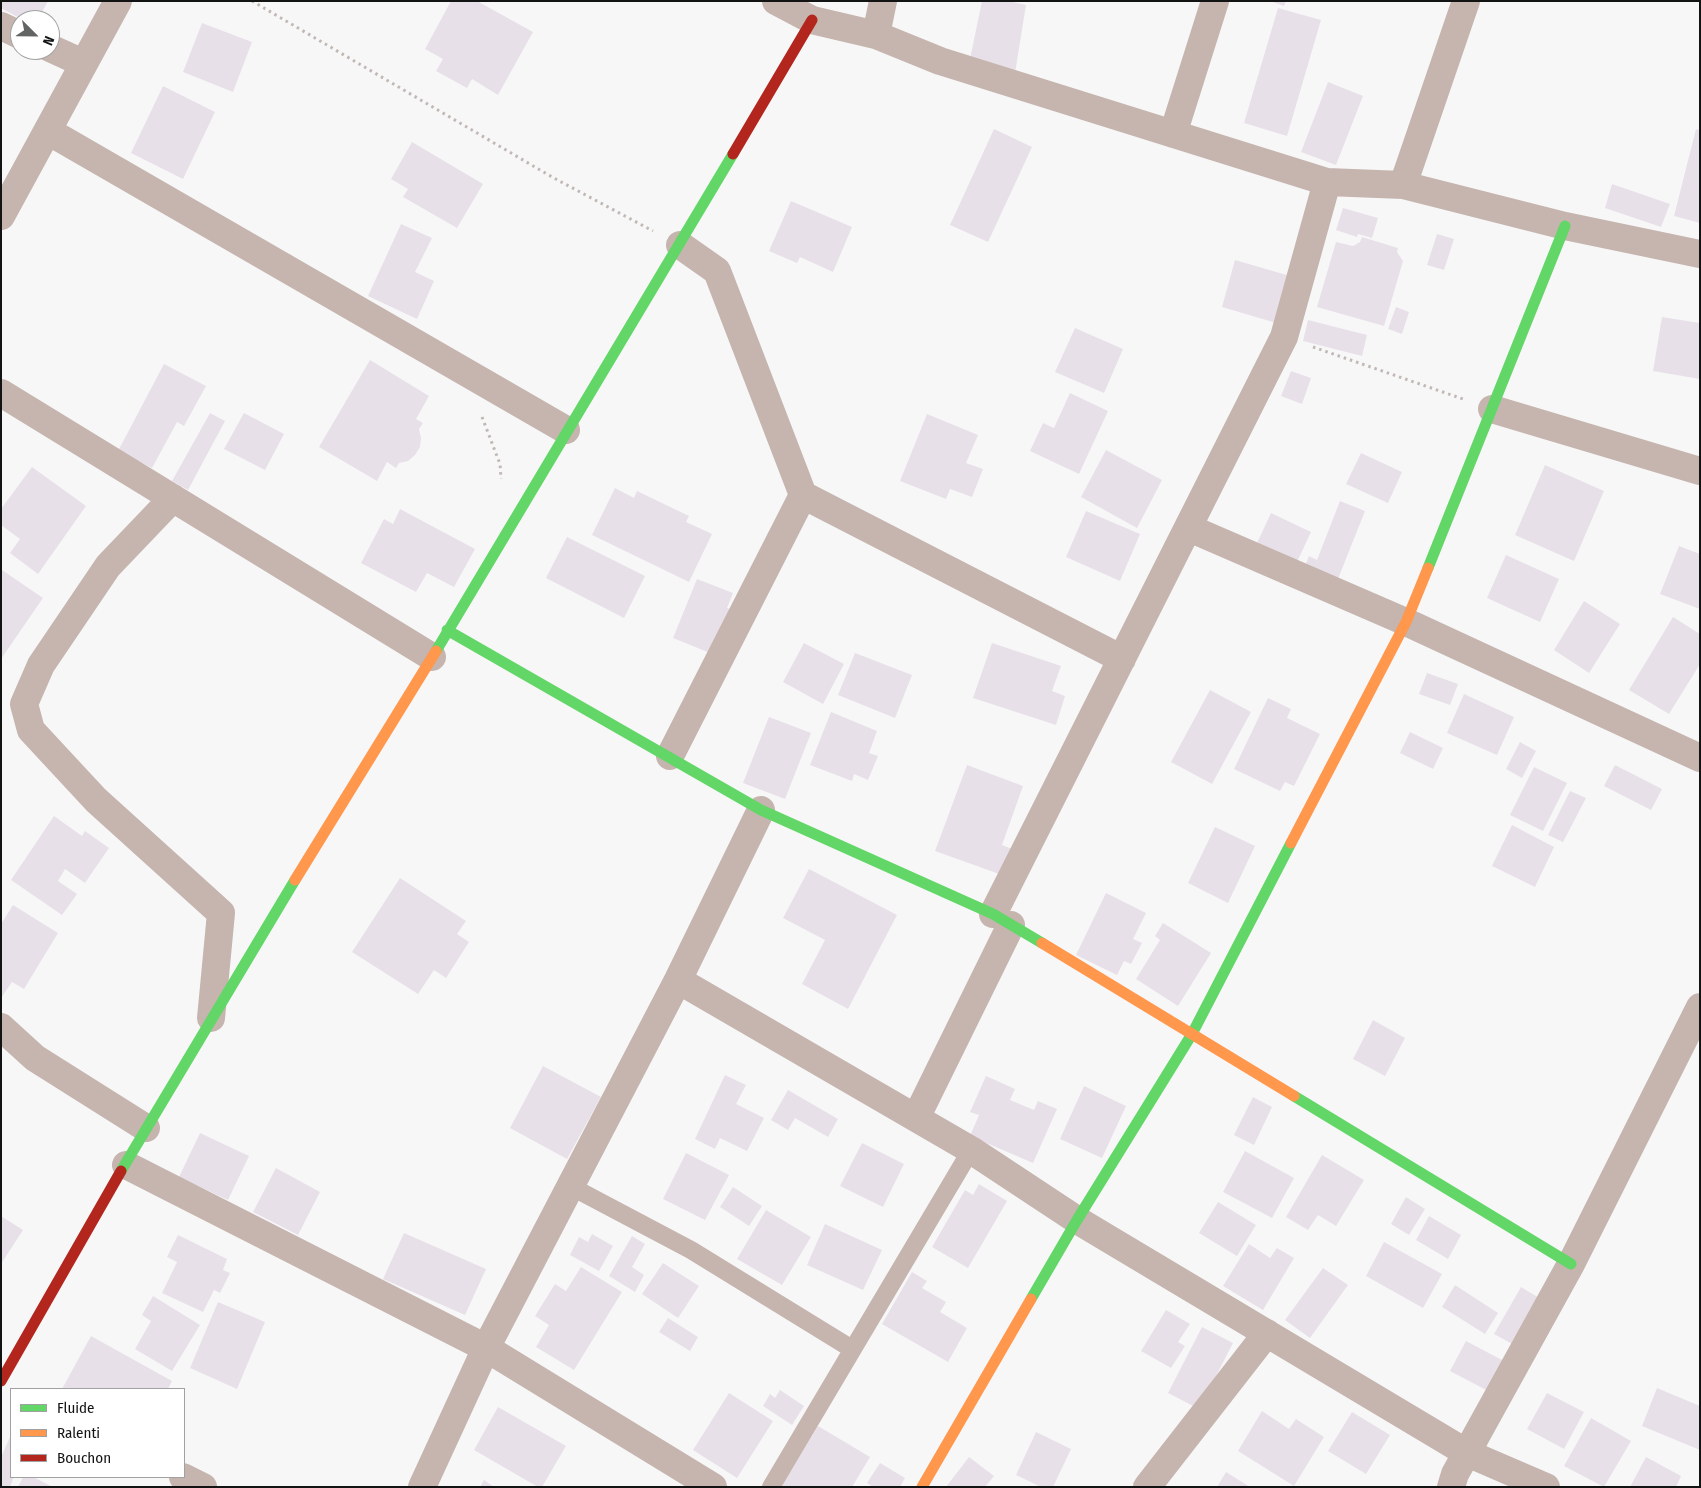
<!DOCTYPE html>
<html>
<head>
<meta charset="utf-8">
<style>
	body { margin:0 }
	#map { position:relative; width:1701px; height:1488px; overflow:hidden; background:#f7f7f8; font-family:"Fira Sans Condensed",sans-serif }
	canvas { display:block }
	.frame { position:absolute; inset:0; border:2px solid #121313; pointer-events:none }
	.legend { position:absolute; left:10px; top:1388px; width:175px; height:90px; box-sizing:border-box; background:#fff; border:1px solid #a0a1a1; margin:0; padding:6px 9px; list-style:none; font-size:15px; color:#121313 }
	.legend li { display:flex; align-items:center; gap:10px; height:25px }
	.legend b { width:25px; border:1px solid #a0a1a1 }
	.north { position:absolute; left:10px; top:10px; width:50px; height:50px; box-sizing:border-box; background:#fff; border:1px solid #a0a1a1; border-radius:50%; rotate:113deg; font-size:14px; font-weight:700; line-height:20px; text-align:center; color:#121313 }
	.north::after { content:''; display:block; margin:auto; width:18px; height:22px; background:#626363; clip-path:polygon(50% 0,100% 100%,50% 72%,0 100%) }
</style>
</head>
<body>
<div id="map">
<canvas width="1701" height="1488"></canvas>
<div class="frame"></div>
<ul class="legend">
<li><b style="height:6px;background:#63d668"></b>Fluide</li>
<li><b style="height:6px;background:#ff974d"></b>Ralenti</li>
<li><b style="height:6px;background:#b3261e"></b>Bouchon</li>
</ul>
<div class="north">N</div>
</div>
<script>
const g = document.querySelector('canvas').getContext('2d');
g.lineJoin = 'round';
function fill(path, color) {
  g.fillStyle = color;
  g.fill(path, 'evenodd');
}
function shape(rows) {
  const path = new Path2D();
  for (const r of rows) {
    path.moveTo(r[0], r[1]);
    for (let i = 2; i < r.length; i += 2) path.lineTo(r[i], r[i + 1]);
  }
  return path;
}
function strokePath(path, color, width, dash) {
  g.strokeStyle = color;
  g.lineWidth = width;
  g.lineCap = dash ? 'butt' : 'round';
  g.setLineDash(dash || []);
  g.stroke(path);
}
fill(shape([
	[1,1,48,1,38,20,23,20,1,8],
	[451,1,477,1,533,32,498,95,472,79,467,88,436,71,443,59,425,49],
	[982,1,1008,1,1026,5,1015,73,969,64],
	[1270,1,1286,1,1284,6],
	[1278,8,1321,20,1287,136,1244,123],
	[202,23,252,42,233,92,183,72],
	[1328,82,1363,96,1336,165,1301,152],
	[163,86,215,112,183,179,131,153],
	[994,129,1032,147,988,242,950,225],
	[1696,129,1700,130,1700,223,1674,216],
	[412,142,483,184,457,228,403,197,408,189,391,179],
	[1612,184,1670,204,1661,227,1605,208],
	[791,201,852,227,833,272,800,257,797,263,769,251],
	[1343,208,1378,218,1372,238,1358,234,1357,237,1336,230],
	[401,224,432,238,415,272,434,281,417,319,368,296],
	[1437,234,1454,239,1444,270,1427,265],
	[1362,237,1398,248,1397,252,1403,261,1384,326,1317,307,1336,242,1353,246,1360,242],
	[1235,260,1297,278,1283,325,1222,307],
	[1396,307,1409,312,1402,334,1388,329],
	[1662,317,1700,323,1700,379,1653,371],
	[1308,320,1367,335,1362,356,1303,341],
	[1075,328,1123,349,1104,393,1055,372],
	[370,360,429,396,416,419,423,423,419,429,421,438,420,447,415,455,408,461,399,463,396,468,387,462,377,481,319,447],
	[164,364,206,386,184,426,177,422,152,468,118,451],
	[1291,371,1311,378,1302,404,1281,396],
	[1070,393,1108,411,1079,474,1030,451,1043,423,1054,428],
	[210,413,225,421,188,490,172,481],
	[244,413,284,434,265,470,224,449],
	[927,414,978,435,966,463,983,469,972,497,950,489,946,499,900,481],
	[1106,450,1162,480,1137,528,1081,497],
	[1361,453,1402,472,1388,503,1346,484],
	[1545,465,1604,491,1574,561,1515,535],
	[32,467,86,506,38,574,10,553,20,539,1,525,1,509],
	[615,488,634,498,637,491,689,516,686,522,712,534,689,582,592,535],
	[1340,501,1365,511,1336,584,1303,571,1309,556,1317,560],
	[400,509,475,549,454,587,427,573,416,592,361,563,384,519,393,524],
	[1086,511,1140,534,1120,581,1066,557],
	[1271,513,1311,532,1297,562,1257,543],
	[567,537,645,576,624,618,546,578],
	[1679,546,1700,554,1700,609,1660,594],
	[1506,555,1559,579,1540,622,1487,598],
	[2,570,43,598,1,659,1,571],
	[697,579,733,593,727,608,733,610,715,655,673,638],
	[1584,601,1620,624,1589,673,1554,650],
	[1673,617,1700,634,1700,664,1669,714,1629,690],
	[804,643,844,664,823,704,783,682],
	[992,643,1061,666,1052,691,1065,696,1056,725,973,698],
	[855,653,912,675,895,718,838,695],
	[1427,673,1458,684,1450,705,1419,694],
	[1210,690,1251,712,1212,784,1171,762],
	[1464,694,1514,717,1497,755,1447,733],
	[1268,698,1291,709,1287,718,1320,734,1294,786,1285,782,1280,791,1234,769],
	[831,712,877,731,869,753,878,756,868,780,854,774,852,781,810,765],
	[769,717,811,733,785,799,743,783],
	[1410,732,1443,748,1433,769,1400,753],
	[1520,742,1536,751,1522,778,1506,769],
	[967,765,1023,786,1002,845,1012,849,1002,875,935,851],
	[1615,765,1662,789,1651,810,1604,786],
	[1534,767,1567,783,1543,831,1510,815],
	[1570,791,1586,798,1563,842,1548,835],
	[54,816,82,836,85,831,109,848,85,883,65,869,58,881,77,894,62,915,11,880],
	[1512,825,1554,847,1535,887,1492,866],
	[1215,827,1255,846,1228,903,1188,883],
	[809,869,897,915,848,1009,802,984,825,940,783,918],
	[400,878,466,921,457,934,469,942,446,978,434,970,418,994,352,952],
	[1106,893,1146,913,1133,939,1142,943,1131,964,1124,961,1117,975,1076,955],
	[13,905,58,933,24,989,12,982,1,998,1,924],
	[1163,923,1211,953,1178,1006,1136,979,1160,940,1155,936],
	[1373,1020,1405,1038,1385,1076,1353,1059],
	[543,1066,601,1097,567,1159,510,1128],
	[725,1075,746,1085,736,1104,764,1118,747,1151,720,1138,715,1149,695,1139],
	[986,1076,1015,1089,1010,1100,1034,1110,1038,1101,1057,1109,1033,1163,970,1136,979,1115,970,1112],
	[1084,1086,1126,1106,1102,1158,1060,1139],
	[788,1090,838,1119,828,1137,795,1118,788,1130,771,1120],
	[1253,1097,1272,1107,1254,1145,1234,1135],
	[200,1133,249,1156,228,1200,179,1177],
	[862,1143,904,1164,883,1207,840,1186],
	[1245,1151,1294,1178,1272,1218,1223,1192],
	[686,1153,729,1175,705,1220,663,1199],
	[1322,1155,1364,1180,1336,1226,1318,1215,1308,1230,1286,1217],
	[276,1168,320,1192,298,1235,253,1212],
	[979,1184,1007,1201,968,1268,932,1247,965,1190,973,1195],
	[733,1187,762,1206,749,1226,720,1207],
	[1406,1197,1425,1209,1409,1235,1391,1224],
	[1218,1202,1256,1225,1237,1256,1199,1233],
	[766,1210,811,1237,782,1285,737,1259],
	[1,1216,23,1230,1,1264],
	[1429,1216,1461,1235,1448,1259,1416,1240],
	[825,1224,882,1250,863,1290,807,1265],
	[404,1233,486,1269,465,1315,383,1279],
	[592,1234,613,1246,599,1271,570,1255,579,1237,588,1242],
	[178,1235,227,1259,223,1270,230,1273,220,1293,214,1290,203,1312,162,1293,177,1262,167,1257],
	[632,1236,645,1244,632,1267,644,1275,635,1292,609,1276],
	[1384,1242,1442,1274,1423,1308,1366,1276],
	[1249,1244,1270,1258,1277,1248,1294,1258,1263,1310,1223,1286],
	[663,1263,699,1286,678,1318,642,1294],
	[581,1267,622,1292,574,1370,536,1347,549,1325,535,1316,555,1284,566,1291],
	[1323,1268,1348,1285,1310,1338,1285,1320],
	[912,1272,927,1281,922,1288,946,1302,940,1312,967,1328,948,1362,882,1324],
	[1455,1285,1498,1313,1485,1334,1442,1307],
	[1521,1287,1541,1299,1514,1345,1494,1334],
	[153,1296,200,1325,172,1371,135,1349,151,1321,142,1315],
	[218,1302,265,1322,237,1389,190,1368],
	[1166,1310,1190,1324,1178,1342,1185,1346,1171,1368,1141,1351],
	[668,1318,698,1337,690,1351,659,1332],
	[1202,1327,1233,1343,1199,1409,1168,1393],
	[91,1336,172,1381,168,1389,62,1389],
	[1466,1341,1504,1361,1488,1391,1450,1371],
	[1657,1388,1700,1406,1700,1450,1642,1426],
	[780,1390,804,1406,792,1425,763,1406,770,1394,775,1398],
	[729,1393,773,1421,737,1478,693,1450],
	[1547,1393,1584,1412,1564,1449,1527,1429],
	[498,1407,566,1446,542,1487,538,1487,474,1450],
	[1262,1411,1289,1429,1296,1419,1324,1437,1294,1486,1238,1451],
	[1352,1412,1390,1435,1366,1474,1328,1451],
	[1591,1418,1631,1441,1604,1487,1564,1466],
	[818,1426,870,1457,852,1487,781,1487],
	[1036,1432,1071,1449,1053,1487,1041,1487,1016,1475],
	[10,1437,11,1477,14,1477,10,1487,1,1487,1,1457],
	[969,1457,994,1476,985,1487,946,1487],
	[1646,1457,1681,1476,1676,1487,1630,1487],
	[880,1463,905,1478,900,1487,873,1487,867,1483],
	[1226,1472,1250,1487,1217,1487],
	[23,1477,33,1477,53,1487,18,1487],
	[484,1480,494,1487,480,1487]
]), '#e8e0e8');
strokePath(shape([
	[252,1,552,177,653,231],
	[1313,347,1463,399],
	[482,417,500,464,501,479]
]), '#c1b8b4', 3, [2.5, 4]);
strokePath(shape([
	[570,1186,691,1250,852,1349],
	[771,1487,971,1150]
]), '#c5b5ae', 18);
strokePath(shape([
	[776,1,812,20,876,35,940,61,1327,182,1403,185,1565,226,1700,254],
	[1,26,20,35],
	[876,35,883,1],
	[50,48,83,63],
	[48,131,566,430],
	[1173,134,1215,1],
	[1403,185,1466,1],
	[1,216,118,1],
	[680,245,717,271,803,495,1122,659],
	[1,393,432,657],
	[1492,409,1700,471],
	[173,498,108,566,41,665,24,704,31,730,96,800,221,913,211,1018],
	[1189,528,1406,622,1700,758],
	[670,756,803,495],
	[993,914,1284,337,1327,182],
	[678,980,971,1150,1077,1220,1467,1453,1546,1487],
	[1,1027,35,1058,146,1128],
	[916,1118,1011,925],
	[126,1165,486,1348,713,1487],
	[183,1477,203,1487],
	[422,1487,486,1348,678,980,761,810],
	[1147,1487,1267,1333],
	[1451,1487,1455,1474,1571,1264,1700,1007]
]), '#c5b5ae', 28);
strokePath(shape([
	[1428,568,1565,226],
	[447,630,761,810,993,914,1042,943],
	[436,651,733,154],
	[1294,1096,1571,1264],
	[121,1171,295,880],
	[1031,1299,1077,1220,1192,1034,1291,843]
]), '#63d668', 11);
strokePath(shape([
	[1291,843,1406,622,1428,568],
	[295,880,436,651],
	[1042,943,1294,1096],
	[922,1487,1031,1299]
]), '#ff974d', 11);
strokePath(shape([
	[733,154,812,20],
	[1,1381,121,1171]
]), '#b3261e', 11);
</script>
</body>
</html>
